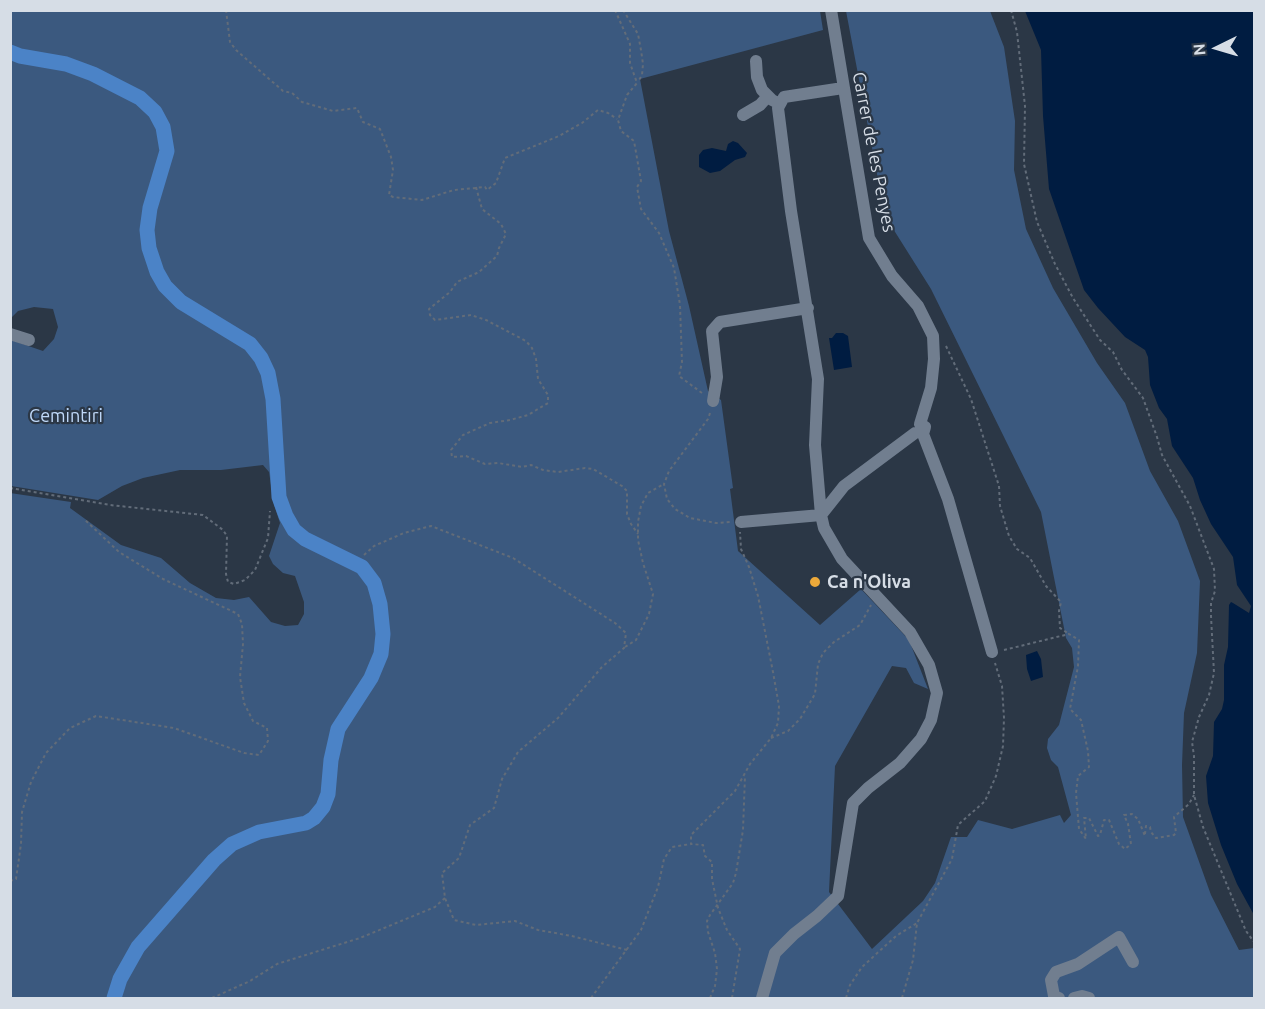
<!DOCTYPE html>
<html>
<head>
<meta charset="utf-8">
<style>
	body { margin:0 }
	#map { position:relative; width:1265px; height:1009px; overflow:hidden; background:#2b3746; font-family:Ubuntu,sans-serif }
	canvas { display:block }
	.frame { position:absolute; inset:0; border:12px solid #d6dde6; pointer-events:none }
	.north { position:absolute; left:1187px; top:18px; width:60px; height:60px; -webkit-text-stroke:4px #2b3746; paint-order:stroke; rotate:265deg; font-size:16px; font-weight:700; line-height:24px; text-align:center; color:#d6dde6 }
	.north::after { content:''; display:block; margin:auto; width:21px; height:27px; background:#d6dde6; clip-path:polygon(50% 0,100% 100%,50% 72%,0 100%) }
</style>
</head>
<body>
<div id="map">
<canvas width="1265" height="1009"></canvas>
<div class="frame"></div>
<div class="north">N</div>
</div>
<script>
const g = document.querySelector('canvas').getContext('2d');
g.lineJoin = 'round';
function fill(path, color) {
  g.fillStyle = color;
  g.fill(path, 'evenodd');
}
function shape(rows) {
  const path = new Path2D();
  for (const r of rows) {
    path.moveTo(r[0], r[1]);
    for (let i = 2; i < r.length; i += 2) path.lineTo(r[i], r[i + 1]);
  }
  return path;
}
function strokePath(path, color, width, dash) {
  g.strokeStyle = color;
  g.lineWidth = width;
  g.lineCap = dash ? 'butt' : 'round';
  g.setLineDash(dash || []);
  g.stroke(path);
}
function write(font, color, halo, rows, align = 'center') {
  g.font = font + ' Ubuntu,sans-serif';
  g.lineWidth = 4.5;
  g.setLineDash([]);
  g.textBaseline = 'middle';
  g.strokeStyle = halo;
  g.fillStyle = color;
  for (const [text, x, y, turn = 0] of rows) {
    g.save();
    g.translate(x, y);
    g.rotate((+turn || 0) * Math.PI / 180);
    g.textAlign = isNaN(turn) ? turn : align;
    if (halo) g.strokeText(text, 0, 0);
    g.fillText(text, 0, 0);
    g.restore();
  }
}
fill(shape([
	[11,11,820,11,823,30,640,79,669,231,689,306,708,391,721,400,733,488,730,489,738,551,820,625,861,589,909,640,928,689,914,683,906,668,892,666,835,766,829,892,872,949,923,901,935,883,951,837,967,837,978,820,1012,829,1060,815,1064,823,1071,815,1058,767,1051,760,1047,748,1048,739,1059,725,1074,667,1072,648,1066,638,1041,512,931,289,885,216,846,11,990,11,1004,47,1015,121,1014,170,1026,229,1053,288,1097,363,1125,403,1150,471,1178,521,1200,581,1197,653,1184,713,1182,765,1183,817,1211,895,1239,950,1254,948,1254,998,11,998,10,493,71,502,70,508,121,545,161,558,190,583,216,598,234,600,249,597,271,622,285,626,298,625,304,614,304,602,295,576,283,573,273,564,269,556,280,523,274,505,269,472,263,465,221,470,180,470,143,478,122,486,98,500,11,486,11,340,43,351,54,339,58,327,53,309,34,307,18,311,11,318]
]), '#3b597f');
fill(shape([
	[1025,11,1254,11,1254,915,1237,884,1221,845,1208,803,1206,776,1213,756,1214,722,1222,709,1224,700,1224,665,1228,647,1229,605,1231,602,1233,603,1249,613,1251,606,1237,585,1233,557,1211,524,1200,500,1193,478,1172,446,1167,419,1159,408,1150,385,1148,357,1145,350,1125,337,1098,308,1084,290,1049,189,1043,116,1041,50],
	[733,141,738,143,747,153,745,157,735,160,720,171,710,173,699,167,699,155,703,150,712,148,726,151,728,144],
	[836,333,843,333,848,336,852,367,834,370,829,338,832,338],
	[1037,651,1041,659,1043,677,1031,681,1027,669,1026,655]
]), '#001c41');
strokePath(shape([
	[226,10,230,42,236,50,283,91,292,93,302,102,333,111,357,108,363,122,380,129,391,157,393,170,389,195,393,197,422,200,454,190,485,187,487,190,496,183,505,158,559,136,582,123,598,110,608,113,617,119],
	[615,10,630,44,630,63,637,83,627,95,618,120,621,131,634,141,641,181,637,187,641,209,659,233,674,268,680,305,682,362,679,376,702,393],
	[623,10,638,34,641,50,643,64,642,75,638,82],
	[1011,10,1017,32,1025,106,1024,164,1037,222,1055,264,1073,298,1100,340,1113,352,1122,370,1143,398,1157,437,1162,455,1190,506,1214,569,1215,591,1211,603,1211,616,1214,673,1209,695,1199,717,1192,742,1194,756,1194,795,1203,827,1246,931,1254,942],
	[476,187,482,209,501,224,506,234,499,248,497,256,479,272,457,282,450,292,429,309,430,315,435,320,471,315,486,320,526,341,532,348,536,359,538,379,548,395,548,403,528,415,510,420,490,423,463,435,451,450,452,457,466,456,485,464,498,463,522,467,531,465,543,470,558,472,585,468,593,469,622,486,627,491,627,514,631,524,638,534],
	[946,346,971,399,999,486,1000,506,1009,536,1017,549,1030,558,1046,586,1061,602,1059,611,1060,628,1069,634],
	[710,413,708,419,669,471,664,484,667,499,675,509,690,518,716,523,730,522],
	[10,488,110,505,203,515,223,530,227,536,226,574,228,582,234,584,245,580,255,570,268,538,270,511],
	[364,555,374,546,404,533,431,526,513,558,615,623,626,633,624,648,602,667,558,718,518,752,502,779,494,808,470,825,459,858,442,873,445,898,454,920,476,925,515,921,538,930,572,936,627,950],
	[625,647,636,640,649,614,653,594,643,563,638,540,638,522,641,506,648,493,664,484],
	[1004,650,1069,634,1079,640,1078,666,1070,709,1081,720,1088,751,1089,767,1078,776,1076,793,1079,829,1086,839,1084,818,1089,818,1098,836,1100,835,1104,820,1109,820,1119,844,1125,849,1131,844,1128,824,1124,815,1132,814,1138,819,1145,836],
	[771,738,788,731,800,719,815,694,818,664,823,653,834,642,860,625,871,605],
	[1145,834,1146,826,1150,827,1151,832,1156,838,1174,835,1176,833,1174,817,1189,804,1194,795],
	[10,881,16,879,21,844,22,812,31,782,46,753,70,728,96,716,174,728,244,753,259,755,268,741,267,728,253,721,244,703,240,677,243,644,242,624,238,614,163,579,119,552,84,519],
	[212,998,250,981,277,964,360,938,435,907,445,898],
	[591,998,641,930,658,887,664,859,672,847,691,844],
	[710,998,715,986,717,969,715,953,708,932,707,921,710,915,733,883,736,873,743,830,745,776],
	[732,998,740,949,727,930,718,908,712,879,712,862,705,856,703,845,691,844,691,835,735,791,750,764,771,738,778,723,779,706,773,672,758,596,749,567,741,549,740,532],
	[846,998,850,985,862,967,896,936,917,923],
	[902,998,913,960,917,923,952,859,958,825,985,801,996,776,1003,746,1004,718,1002,686,995,663]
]), '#626c79', 2, [3, 3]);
strokePath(shape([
	[831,10,869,238,892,276,918,306,933,336,934,359,931,388,920,424],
	[756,61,757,77,762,90,772,100,780,104],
	[743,115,760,105,768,96],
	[10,334,29,340],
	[713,401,717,377,712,331,720,322,808,308],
	[920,424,925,427,923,434,948,499,992,652],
	[821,515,844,486,915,433],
	[741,522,821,515],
	[762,998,775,953,794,934,817,916,838,896,853,803,868,788,900,763,921,739,931,720,937,693,929,665,910,632,842,559,824,528,821,515,815,445,818,379,791,211,778,108,784,97,843,88],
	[1059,998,1054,996,1051,980,1056,972,1078,964,1119,937,1133,962],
	[1074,998,1082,996,1089,998]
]), '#717e8f', 12);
strokePath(shape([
	[10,52,20,56,66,64,93,74,140,98,155,112,163,127,167,151,150,208,147,230,149,248,157,272,165,286,181,302,250,344,261,358,268,373,273,399,279,497,286,516,294,530,305,539,362,567,374,583,380,604,383,634,381,654,371,678,338,729,331,760,328,794,323,807,314,818,306,823,259,832,232,844,214,860,138,947,120,979,114,998]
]), '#4b83c7', 15);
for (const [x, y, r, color] of [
	[815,582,6,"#eca93a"]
]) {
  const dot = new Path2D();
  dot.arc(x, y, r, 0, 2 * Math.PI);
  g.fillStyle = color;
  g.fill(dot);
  strokePath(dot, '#2b3746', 2);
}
write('18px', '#d6dde6', '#2b3746', [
	["Carrer de les Penyes",874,152,79]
]);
write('18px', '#c0d9f9', '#2b3746', [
	["Cemintiri",66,416]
]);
write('bold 18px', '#d6dde6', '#2b3746', [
	["Ca n'Oliva",827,582]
], 'left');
</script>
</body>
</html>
